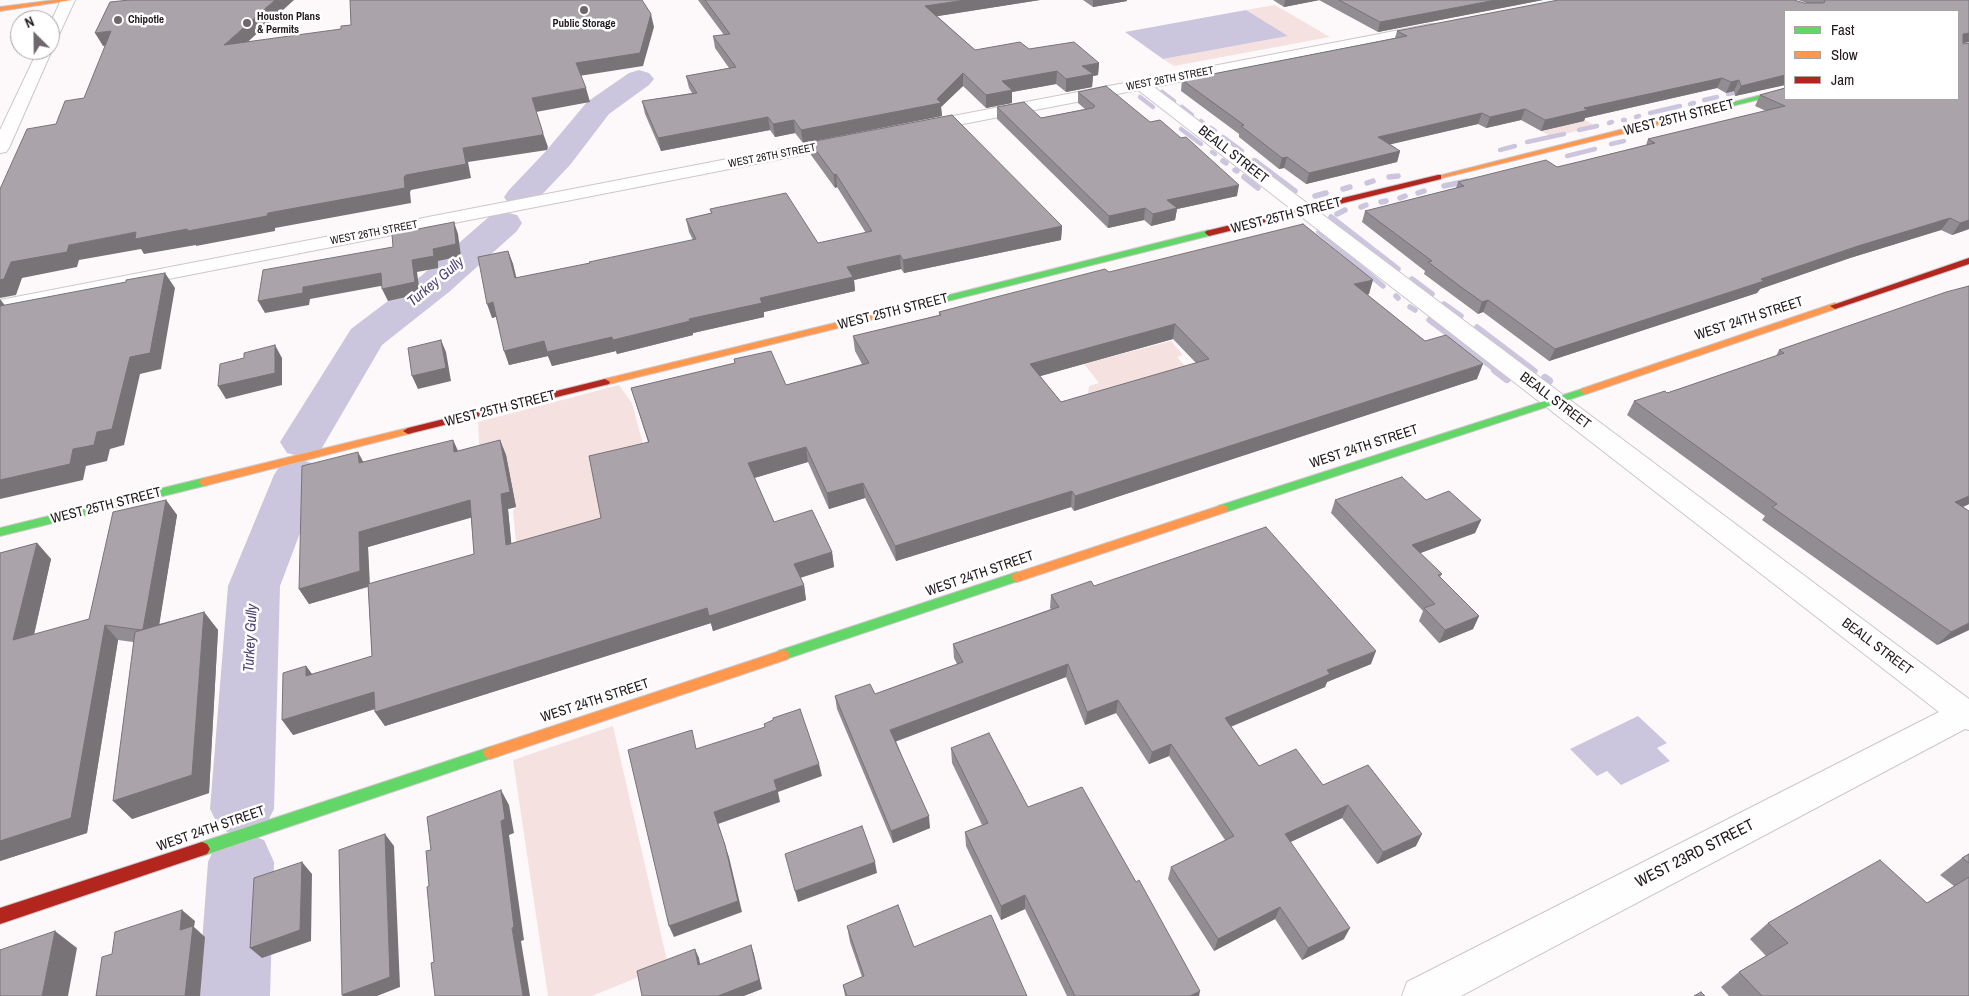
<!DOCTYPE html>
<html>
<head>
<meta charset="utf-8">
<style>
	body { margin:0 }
	#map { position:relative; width:1969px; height:996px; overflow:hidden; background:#fdf9fb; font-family:"Archivo Narrow",sans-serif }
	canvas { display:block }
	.legend { position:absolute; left:1784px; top:10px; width:175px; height:90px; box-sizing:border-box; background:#fff; border:1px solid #a7a3a5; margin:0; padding:6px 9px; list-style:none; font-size:15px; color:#22181e }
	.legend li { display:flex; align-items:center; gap:10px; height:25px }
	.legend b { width:25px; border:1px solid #a7a3a5 }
	.north { position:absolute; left:10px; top:10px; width:50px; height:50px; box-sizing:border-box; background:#fff; border:1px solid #a7a3a5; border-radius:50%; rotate:337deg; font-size:14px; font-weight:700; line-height:20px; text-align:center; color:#22181e }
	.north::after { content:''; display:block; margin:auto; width:18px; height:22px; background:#6f676b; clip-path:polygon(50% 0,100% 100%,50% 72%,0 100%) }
</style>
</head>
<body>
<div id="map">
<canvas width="1969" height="996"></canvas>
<ul class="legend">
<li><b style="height:6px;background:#63d668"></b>Fast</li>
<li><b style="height:6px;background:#ff974d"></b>Slow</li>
<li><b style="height:6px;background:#b3261e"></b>Jam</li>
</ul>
<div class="north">N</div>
</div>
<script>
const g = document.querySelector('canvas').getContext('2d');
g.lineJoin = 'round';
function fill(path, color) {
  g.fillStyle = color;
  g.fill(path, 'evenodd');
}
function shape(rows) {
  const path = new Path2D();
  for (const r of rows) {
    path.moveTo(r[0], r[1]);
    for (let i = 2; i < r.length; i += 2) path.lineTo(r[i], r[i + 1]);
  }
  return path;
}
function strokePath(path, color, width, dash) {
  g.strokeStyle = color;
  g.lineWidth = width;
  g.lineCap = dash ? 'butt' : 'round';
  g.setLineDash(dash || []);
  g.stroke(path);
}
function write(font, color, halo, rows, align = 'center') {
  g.font = font + ' "Archivo Narrow",sans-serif';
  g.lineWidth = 5;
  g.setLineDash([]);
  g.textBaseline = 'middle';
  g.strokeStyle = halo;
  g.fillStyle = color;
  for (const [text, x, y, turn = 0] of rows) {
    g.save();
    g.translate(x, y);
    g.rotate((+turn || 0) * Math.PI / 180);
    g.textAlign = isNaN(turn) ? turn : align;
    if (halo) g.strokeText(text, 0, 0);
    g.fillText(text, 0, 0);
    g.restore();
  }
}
fill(shape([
	[1275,5,1330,37,1174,66,1163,59,1287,36,1246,10],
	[1584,120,1593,124,1583,129,1562,135,1550,136,1541,131],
	[1171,341,1183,355,1177,357,1195,377,1087,400,1089,386,1099,383,1084,364],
	[619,385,632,403,647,459,644,512,517,553,513,511,516,507,480,463,478,422],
	[613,726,668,965,592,996,548,996,513,760]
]), '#f5e2e0');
fill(shape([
	[1246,10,1288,36,1163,59,1125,32],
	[1638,716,1667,743,1657,748,1670,761,1621,785,1607,771,1597,776,1570,749]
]), '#ccc5de');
strokePath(shape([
	[1162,92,1174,101],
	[1728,94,1743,91],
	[1140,97,1153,107],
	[1704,100,1717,97],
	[1690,104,1694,103],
	[1182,107,1192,115],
	[1650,113,1680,106],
	[1636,117,1639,116],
	[1623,120,1625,120],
	[1201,121,1203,123],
	[1609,123,1612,122],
	[1211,128,1215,131],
	[1181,129,1201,144],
	[1579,130,1597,126],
	[1223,137,1242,151],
	[1527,142,1564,134],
	[1611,144,1624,141],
	[1500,150,1515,146],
	[1212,152,1215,154],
	[1567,156,1595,149],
	[1254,160,1257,162]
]), '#ccc5de', 4.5);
strokePath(shape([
	[1223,161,1226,163],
	[1255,161,1295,191],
	[1235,170,1237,171],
	[1244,177,1258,188],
	[1389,177,1398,176],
	[1367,183,1373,181],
	[1444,186,1467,181],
	[1343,189,1350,187],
	[1418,193,1424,191],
	[1315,196,1326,193],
	[1400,198,1405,196],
	[1381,202,1386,201],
	[1361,207,1366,205],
	[1337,214,1345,210],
	[1331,217,1398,269],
	[1319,232,1383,286],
	[1412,279,1432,294],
	[1396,296,1398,298],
	[1444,304,1461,316],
	[1410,307,1415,310],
	[1429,320,1497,371],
	[1477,327,1535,371]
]), '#ccc5de', 5.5);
strokePath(shape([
	[1495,370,1507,379],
	[1545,378,1549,381]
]), '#ccc5de', 8);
fill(shape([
	[639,70,649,73,654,79,649,85,609,114,570,165,533,204,521,207,509,204,504,197,509,190,546,151,587,102,629,73,639,70],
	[504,212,517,215,522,223,517,231,449,292,382,345,319,453,303,457,287,453,280,442,351,329,421,276,491,215,504,212],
	[298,459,315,464,322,475,280,586,274,809,264,829,250,835,264,840,274,862,270,996,198,996,208,862,218,840,233,834,220,829,210,809,228,586,274,475,281,464,298,459]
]), '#ccc5de');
const street = shape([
	[61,0,75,0,57,39,55,42,50,43,50,24,61,0],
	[1431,24,1436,25,1438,28,1436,31,1154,87,1299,197,1969,699,1969,730,1965,729,1461,996,1402,996,1407,982,1939,712,1138,90,922,132,916,131,914,127,916,123,922,122,1431,24],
	[50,47,52,50,9,148,6,152,0,153,0,130,38,50,50,50,50,47],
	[846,136,852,137,855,141,852,145,0,312,0,300,846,136]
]);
const fast = shape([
	[1785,89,1785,93,1667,122,1663,120,1785,89],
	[1209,230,1213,233,1212,235,876,319,871,316,873,314,1209,230],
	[1585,388,1590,391,1589,393,1226,512,1218,512,1216,509,1218,506,1585,388],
	[204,478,208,479,210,482,208,485,0,536,0,528,204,478],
	[1017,572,1021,574,1023,577,1021,580,783,660,778,659,777,655,778,651,1017,572],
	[490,747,495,749,497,753,495,757,202,856,197,854,194,849,197,844,202,842,490,747]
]);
const slow = shape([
	[55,0,72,0,0,11,0,7,55,0],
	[1667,118,1670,118,1670,122,1438,179,1434,177,1667,118],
	[1835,303,1840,306,1838,308,1589,393,1585,394,1580,391,1581,389,1835,303],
	[876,313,879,314,879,318,605,385,600,382,605,379,876,313],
	[408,428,412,429,413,431,412,433,204,486,198,482,204,478,408,428],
	[1222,505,1226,506,1228,509,1226,512,1017,582,1013,580,1011,577,1013,574,1222,505],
	[783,650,788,651,789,655,788,659,490,759,485,757,483,753,485,749,490,747,783,650]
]);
const jam = shape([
	[1438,175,1441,175,1441,179,1209,236,1205,233,1206,231,1438,175],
	[1969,258,1969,264,1838,308,1835,309,1830,306,1969,258],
	[605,379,610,382,609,384,408,434,403,431,408,428,605,379],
	[202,842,207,844,210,849,207,854,0,924,0,908,202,842]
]);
strokePath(street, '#cdc6ca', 2);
strokePath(fast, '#cdc6ca', 2);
strokePath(slow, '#cdc6ca', 2);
strokePath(jam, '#cdc6ca', 2);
fill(street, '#fffefe');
fill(fast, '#63d668');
fill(slow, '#ff974d');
fill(jam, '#b3261e');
fill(shape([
	[698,0,1040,0,937,16,975,50,1029,49,1099,63,1098,75,1093,76,1092,87,1066,92,1056,84,1012,92,1012,103,986,108,963,86,941,107,942,116,803,143,795,133,775,137,770,130,661,151,645,114,642,101,692,93,689,88,686,76,729,68,715,48,713,36,724,35],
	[1083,0,1127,0,1127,1,1093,7],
	[1273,0,1543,0,1378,32,1319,0,1284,7],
	[1798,0,1969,0,1969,42,1963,43,1969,229,1952,235,1941,230,1850,258,1760,289,1757,293,1549,361,1483,312,1478,314,1424,274,1425,271,1362,222,1365,211,1456,188,1458,182,1557,167,1578,162,1646,145,1648,139,1766,111,1755,106,1760,95,1958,99,1785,11,1785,85,1735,96,1734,91,1726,93,1717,88,1585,118,1584,121,1541,131,1521,120,1486,128,1478,124,1390,144,1400,151,1397,162,1306,184,1284,168,1279,169,1239,137,1239,134,1181,91,1182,80,1395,38,1397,31,1807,3],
	[1078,92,1237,196,1177,209,1175,220,1151,226,1144,220,1108,228,997,119,997,107,1041,118,1085,109,1078,103],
	[810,142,1062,226,1061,240,904,273,901,269,854,280,855,291,764,312,764,317,693,333,693,335,617,354,616,351,552,366,548,356,509,365,496,317,492,318,508,251,513,264,516,278,590,263,693,240,689,232,686,219,711,213,710,209,818,243,866,233,837,187,835,188,811,155],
	[1109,272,1369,294,1367,295,1425,341,1477,379,1074,511,1071,507,896,561,865,498,829,509,808,462,754,478,774,522,832,552,834,567,800,578,804,585,806,600,713,631,711,623,385,726,375,712,375,709,293,735,306,666,312,674,372,656,368,587,309,604,299,589,364,462,453,440,458,451,500,440,506,455,516,507,508,509,511,544,601,518,648,442,631,388,735,363,734,359,786,385,862,364,855,351,853,336,939,315,939,312],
	[1173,339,1196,363,1061,402,1040,376],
	[471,517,474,554,369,584,368,547],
	[1969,286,1969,504,1963,507,1969,630,1937,645,1762,520,1765,516,1627,415,1634,401,1667,393,1776,356,1779,350],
	[166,500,177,515,159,624,204,612,218,630,209,793,132,819,133,642,118,640,87,833,0,861,0,553,37,543,51,559,34,635,89,619],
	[1335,500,1426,500,1481,520,1475,533,1420,553,1442,574,1440,577,1479,616,1473,629,1439,643,1419,621,1423,611,1331,513],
	[1094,586,1371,664,1327,682,1325,687,1231,726,1259,766,1323,785,1416,846,1377,864,1342,818,1290,842,1344,939,1302,960,1275,919,1214,951,1168,879,1171,867,1225,840,1169,756,1149,764,1116,713,1085,725,1066,677,896,741,930,828,893,843,837,709,835,696,875,694,957,664,954,658,953,644,1051,609,1050,608,1051,595],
	[951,748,1028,807,1199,996,1067,996,1025,909,1001,920,966,846,965,832,982,825,952,763],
	[1969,854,1969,996,1729,996,1721,987,1739,972,1766,956,1750,939,1768,923,1927,903,1954,886,1940,875,1962,858],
	[847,926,914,947,1027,996,845,996,843,985,862,977,850,942]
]), '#928d92');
fill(shape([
	[275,0,294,0,230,58,224,45],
	[966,0,1040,0,926,18,925,6],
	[1093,0,1127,0,1127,1,1093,7],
	[1285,0,1320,0,1284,7],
	[1496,0,1543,0,1378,32,1380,22],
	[651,14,654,27,643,66,579,76,576,63],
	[111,31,118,44,103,46,95,33],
	[1969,33,1969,42,1958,44,1963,34],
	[1099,63,1098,75,1093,76,1092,87,1066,92,1066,79,1082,66],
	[1057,71,1056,84,1012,92,1012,103,986,108,986,95,1002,81],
	[963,73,963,86,941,107,942,116,803,143,801,130,937,99],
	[1785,75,1785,85,1735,96,1741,86],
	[1722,78,1717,88,1585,118,1584,121,1541,131,1545,120,1584,108],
	[1739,80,1734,91,1726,93,1731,82],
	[586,88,590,102,536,112,532,98],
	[1525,109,1521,120,1486,128,1490,117],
	[1482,113,1478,124,1375,148,1378,137],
	[768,117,770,130,661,151,658,138],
	[794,120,795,133,775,137,773,124],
	[543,133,548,147,547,150,468,162,471,178,411,190,410,192,411,203,275,228,275,231,196,246,196,245,144,254,141,249,79,260,77,267,22,278,16,295,0,298,0,280,11,262,69,245,136,232,268,213,404,177,406,175,463,148],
	[1400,151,1397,162,1306,184,1309,173],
	[1287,157,1284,168,1279,169,1282,158],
	[836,174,837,187,835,188,834,175],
	[1239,185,1237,196,1177,209,1175,220,1151,226,1153,214,1167,200],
	[1145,208,1144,220,1108,228,1109,216],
	[1950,218,1941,230,1850,258,1760,289,1757,293,1549,361,1555,349,1858,246],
	[1969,220,1969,229,1952,235,1960,223],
	[454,222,458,234,461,256,438,261,438,268,417,272,420,294,388,301,382,289,412,260,433,249],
	[1062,226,1061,240,904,273,903,260],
	[508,251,513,264,520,292,515,278],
	[900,255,901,269,854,280,855,291,764,312,764,317,693,333,693,335,617,354,613,340,689,319,760,298,847,267],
	[165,273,175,288,161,369,140,374,124,445,110,449,107,461,86,466,83,480,0,499,0,480,73,449,97,432],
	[381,273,386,285,310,299,309,305,265,313,258,301,303,287],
	[1373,280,1369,294,1350,299,1354,284],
	[0,299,10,312,0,314],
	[1488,300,1483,312,1478,314,1482,302],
	[493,302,498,316,492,318,487,304],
	[1175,324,1173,339,1030,379,1030,364],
	[612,337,616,351,552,366,548,356,509,365,504,351,544,341],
	[441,340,446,352,451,381,418,389,412,376],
	[275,345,282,358,282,385,226,399,218,386],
	[1483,364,1477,379,1074,511,1075,496],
	[453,440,460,456,454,452],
	[500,440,506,455,516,507,508,509,513,560,506,545,501,494],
	[806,447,808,462,751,479,748,463],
	[358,452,366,467,359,463],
	[863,483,865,498,829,509,827,493],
	[1072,491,1071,507,896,561,895,546],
	[1969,496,1969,504,1943,516,1955,502],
	[166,500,177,515,156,645,143,630],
	[470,500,477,516,368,547,370,586,309,604,299,589,359,532],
	[1481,520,1475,533,1407,558,1412,545],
	[37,543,51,559,29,656,13,640],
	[832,552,834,567,796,579,794,564],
	[804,585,806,600,713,631,709,616],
	[707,608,711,623,385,726,375,712],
	[204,612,218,630,209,793,132,819,113,801],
	[1479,616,1473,629,1439,643,1445,630],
	[1969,623,1969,630,1937,645,1951,632],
	[105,625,118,640,87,833,0,861,0,841],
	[1376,651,1371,664,1327,682,1325,687,1221,731,1225,718,1327,670],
	[1068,664,1066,677,892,743,890,730],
	[306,666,317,681,306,676],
	[374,692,384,706,293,735,282,720],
	[1118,700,1116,713,1085,725,1087,712],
	[1171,744,1169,756,1149,764,1152,752],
	[819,764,822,776,778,792,780,802,718,824,729,857,742,912,674,937,669,926,714,812,774,780],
	[501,790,509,805,514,833,509,835,524,940,521,941,530,996,523,996,512,928,501,821],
	[1348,805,1342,818,1280,847,1285,834],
	[929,816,930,828,893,843,891,831],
	[385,834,394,846,400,987,377,996,343,996,342,995],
	[1422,834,1416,846,1377,864,1383,852],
	[302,862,312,874,311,941,262,958,250,948],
	[875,862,877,873,798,902,795,891],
	[1025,895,1025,909,1001,920,1001,906],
	[1280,907,1275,919,1214,951,1218,939],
	[182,910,195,921,194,927,205,937,200,996,185,996,180,930],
	[1350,928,1344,939,1302,960,1308,948],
	[55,931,77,948,68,996,42,996],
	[751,945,754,954,762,989,744,996,718,996],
	[695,949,699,958,702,974,698,965],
	[1200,991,1199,996,1190,996]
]), '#777377');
const building = shape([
	[129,0,275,0,224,45,341,29,341,26,351,25,350,0,642,0,651,14,640,53,576,63,586,88,532,98,543,133,542,135,463,148,466,164,406,175,404,177,405,188,268,213,267,216,188,231,187,229,135,239,136,232,69,245,67,252,11,262,4,279,0,280,0,189,27,129,56,124,65,101,84,98,111,31,95,33,110,2,129,0],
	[705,0,966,0,925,6,975,50,1020,42,1029,49,1074,42,1099,63,1082,66,1093,74,1066,79,1057,71,1002,81,1012,90,986,95,963,73,937,99,941,103,801,130,794,120,773,124,768,117,658,138,642,101,697,93,686,76,736,67,713,36,730,34,705,0],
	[1339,0,1496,0,1380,22,1339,0],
	[1558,0,1794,0,1804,3,1823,3,1825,2,1824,0,1969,0,1969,33,1963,34,1963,44,1969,43,1969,220,1960,223,1950,218,1858,246,1761,279,1764,281,1555,349,1488,300,1482,302,1461,287,1428,262,1432,261,1365,211,1464,186,1458,182,1546,160,1557,167,1578,162,1655,143,1648,139,1785,106,1760,95,1785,88,1785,99,1958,99,1958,11,1785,11,1785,75,1741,86,1739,80,1731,82,1722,78,1584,108,1588,110,1545,120,1525,109,1490,117,1482,113,1378,137,1400,151,1309,173,1287,157,1282,158,1241,126,1244,125,1182,80,1407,36,1397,31,1558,0],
	[1106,86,1150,122,1160,120,1181,138,1186,137,1239,185,1167,200,1177,208,1153,214,1145,208,1109,216,997,107,1024,102,1041,118,1093,108,1095,106,1078,92,1106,86],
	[952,115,1062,226,903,260,900,255,847,267,853,277,760,298,762,303,689,319,690,321,613,340,612,337,547,352,544,341,504,351,493,302,487,304,478,257,508,251,515,278,590,263,589,262,696,239,686,219,712,213,710,209,786,193,818,243,872,231,836,174,834,175,810,142,952,115],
	[454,222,456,244,433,249,434,256,412,260,415,282,382,289,381,273,303,287,303,293,258,301,263,270,393,247,392,234,454,222],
	[1303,224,1373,280,1354,284,1425,341,1446,335,1483,364,1075,496,1072,491,895,546,863,483,827,493,806,447,748,463,774,522,812,510,832,552,794,564,804,585,709,616,707,608,375,712,374,692,282,720,283,673,306,666,306,676,372,656,368,584,474,554,470,500,359,532,360,571,299,589,302,466,358,452,359,463,453,440,454,452,500,440,510,492,501,494,506,545,601,518,589,456,649,442,631,388,735,363,734,359,771,351,786,385,869,363,853,336,941,315,939,312,996,297,1105,269,1109,272,1303,224],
	[1175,324,1209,359,1061,402,1030,364,1175,324],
	[165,273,150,353,130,357,112,429,97,432,94,445,73,449,70,464,0,480,0,306,126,282,126,280,165,273],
	[1969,286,1969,496,1955,502,1969,511,1969,623,1951,632,1772,507,1777,504,1634,401,1665,391,1667,393,1679,389,1784,353,1779,350,1946,292,1969,286],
	[441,340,446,368,412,376,408,348,441,340],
	[275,345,275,373,218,386,220,364,244,358,244,353,275,345],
	[1402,477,1426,500,1449,491,1481,520,1412,545,1442,574,1438,575,1479,616,1445,630,1424,608,1435,604,1335,500,1402,477],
	[166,500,143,629,141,630,105,625,71,818,0,841,0,553,37,543,13,640,89,619,113,512,166,500],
	[1266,527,1376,651,1327,670,1330,674,1225,718,1259,766,1296,749,1323,785,1368,765,1422,834,1383,852,1348,805,1285,834,1350,928,1308,948,1280,907,1218,939,1171,867,1234,836,1171,744,1152,752,1118,700,1087,712,1068,664,890,730,929,816,891,831,835,696,870,684,875,694,963,662,953,644,1059,607,1051,595,1091,581,1094,586,1266,527],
	[204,612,192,775,113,801,135,632,204,612],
	[800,709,819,764,774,780,777,790,714,812,725,845,738,901,669,926,628,750,692,730,696,749,765,727,764,724,773,720,773,718,800,709],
	[989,733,1028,807,1082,787,1136,882,1139,880,1200,991,1190,996,1075,996,1025,895,1001,906,965,832,988,823,951,748,989,733],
	[501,790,505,819,501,821,514,927,512,928,523,996,435,996,431,963,434,962,427,887,429,886,426,851,431,850,427,817,501,790],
	[862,826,875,862,795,891,785,854,862,826],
	[385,834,390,977,342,995,339,850,385,834],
	[1969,854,1969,863,1962,858,1969,854],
	[1880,860,1927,903,1969,877,1969,996,1762,996,1739,972,1788,943,1768,923,1880,860],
	[302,862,300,930,250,948,254,878,302,862],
	[898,905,914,947,991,915,1027,996,847,996,843,985,864,976,847,926,898,905],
	[182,910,180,930,193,926,185,996,96,996,102,957,112,954,115,932,182,910],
	[55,931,42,996,0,996,0,950,55,931],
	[751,945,759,980,718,996,642,996,637,971,695,949,698,965,751,945],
	[1701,992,1705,996,1694,996,1701,992]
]);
fill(building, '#aaa4aa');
strokePath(building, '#777377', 1);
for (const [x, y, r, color] of [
	[584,10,5,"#6f676b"],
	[118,20,5,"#6f676b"],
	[247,23,5,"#6f676b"]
]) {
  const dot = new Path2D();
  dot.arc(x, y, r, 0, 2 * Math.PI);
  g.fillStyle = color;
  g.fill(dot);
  strokePath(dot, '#fff', 2);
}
write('bold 11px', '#22181e', '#fff', [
	["Houston Plans",257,17],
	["& Permits",257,30],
	["Chipotle",128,20],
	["Public Storage",584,24,"center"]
], 'left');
write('11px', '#22181e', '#fff', [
	["WEST 26TH STREET",1170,79,-11],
	["WEST 26TH STREET",772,156,-11],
	["WEST 26TH STREET",374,233,-11]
]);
write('14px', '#22181e', '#fff', [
	["WEST 25TH STREET",1679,118,-14],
	["BEALL STREET",1233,155,38],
	["WEST 25TH STREET",1286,216,-14],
	["WEST 25TH STREET",893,312,-14],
	["WEST 24TH STREET",1749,319,-18],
	["BEALL STREET",1555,401,37],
	["WEST 25TH STREET",500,409,-14],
	["WEST 24TH STREET",1364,447,-18],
	["WEST 25TH STREET",106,506,-14],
	["WEST 24TH STREET",980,574,-19],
	["BEALL STREET",1877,647,37],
	["WEST 24TH STREET",595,701,-18],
	["WEST 24TH STREET",211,829,-19]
]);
write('italic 15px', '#514373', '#fff', [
	["Turkey Gully",436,282,-40],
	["Turkey Gully",251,638,-87]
]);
write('16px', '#22181e', '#fff', [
	["WEST 23RD STREET",1695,854,-27]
]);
</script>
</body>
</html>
